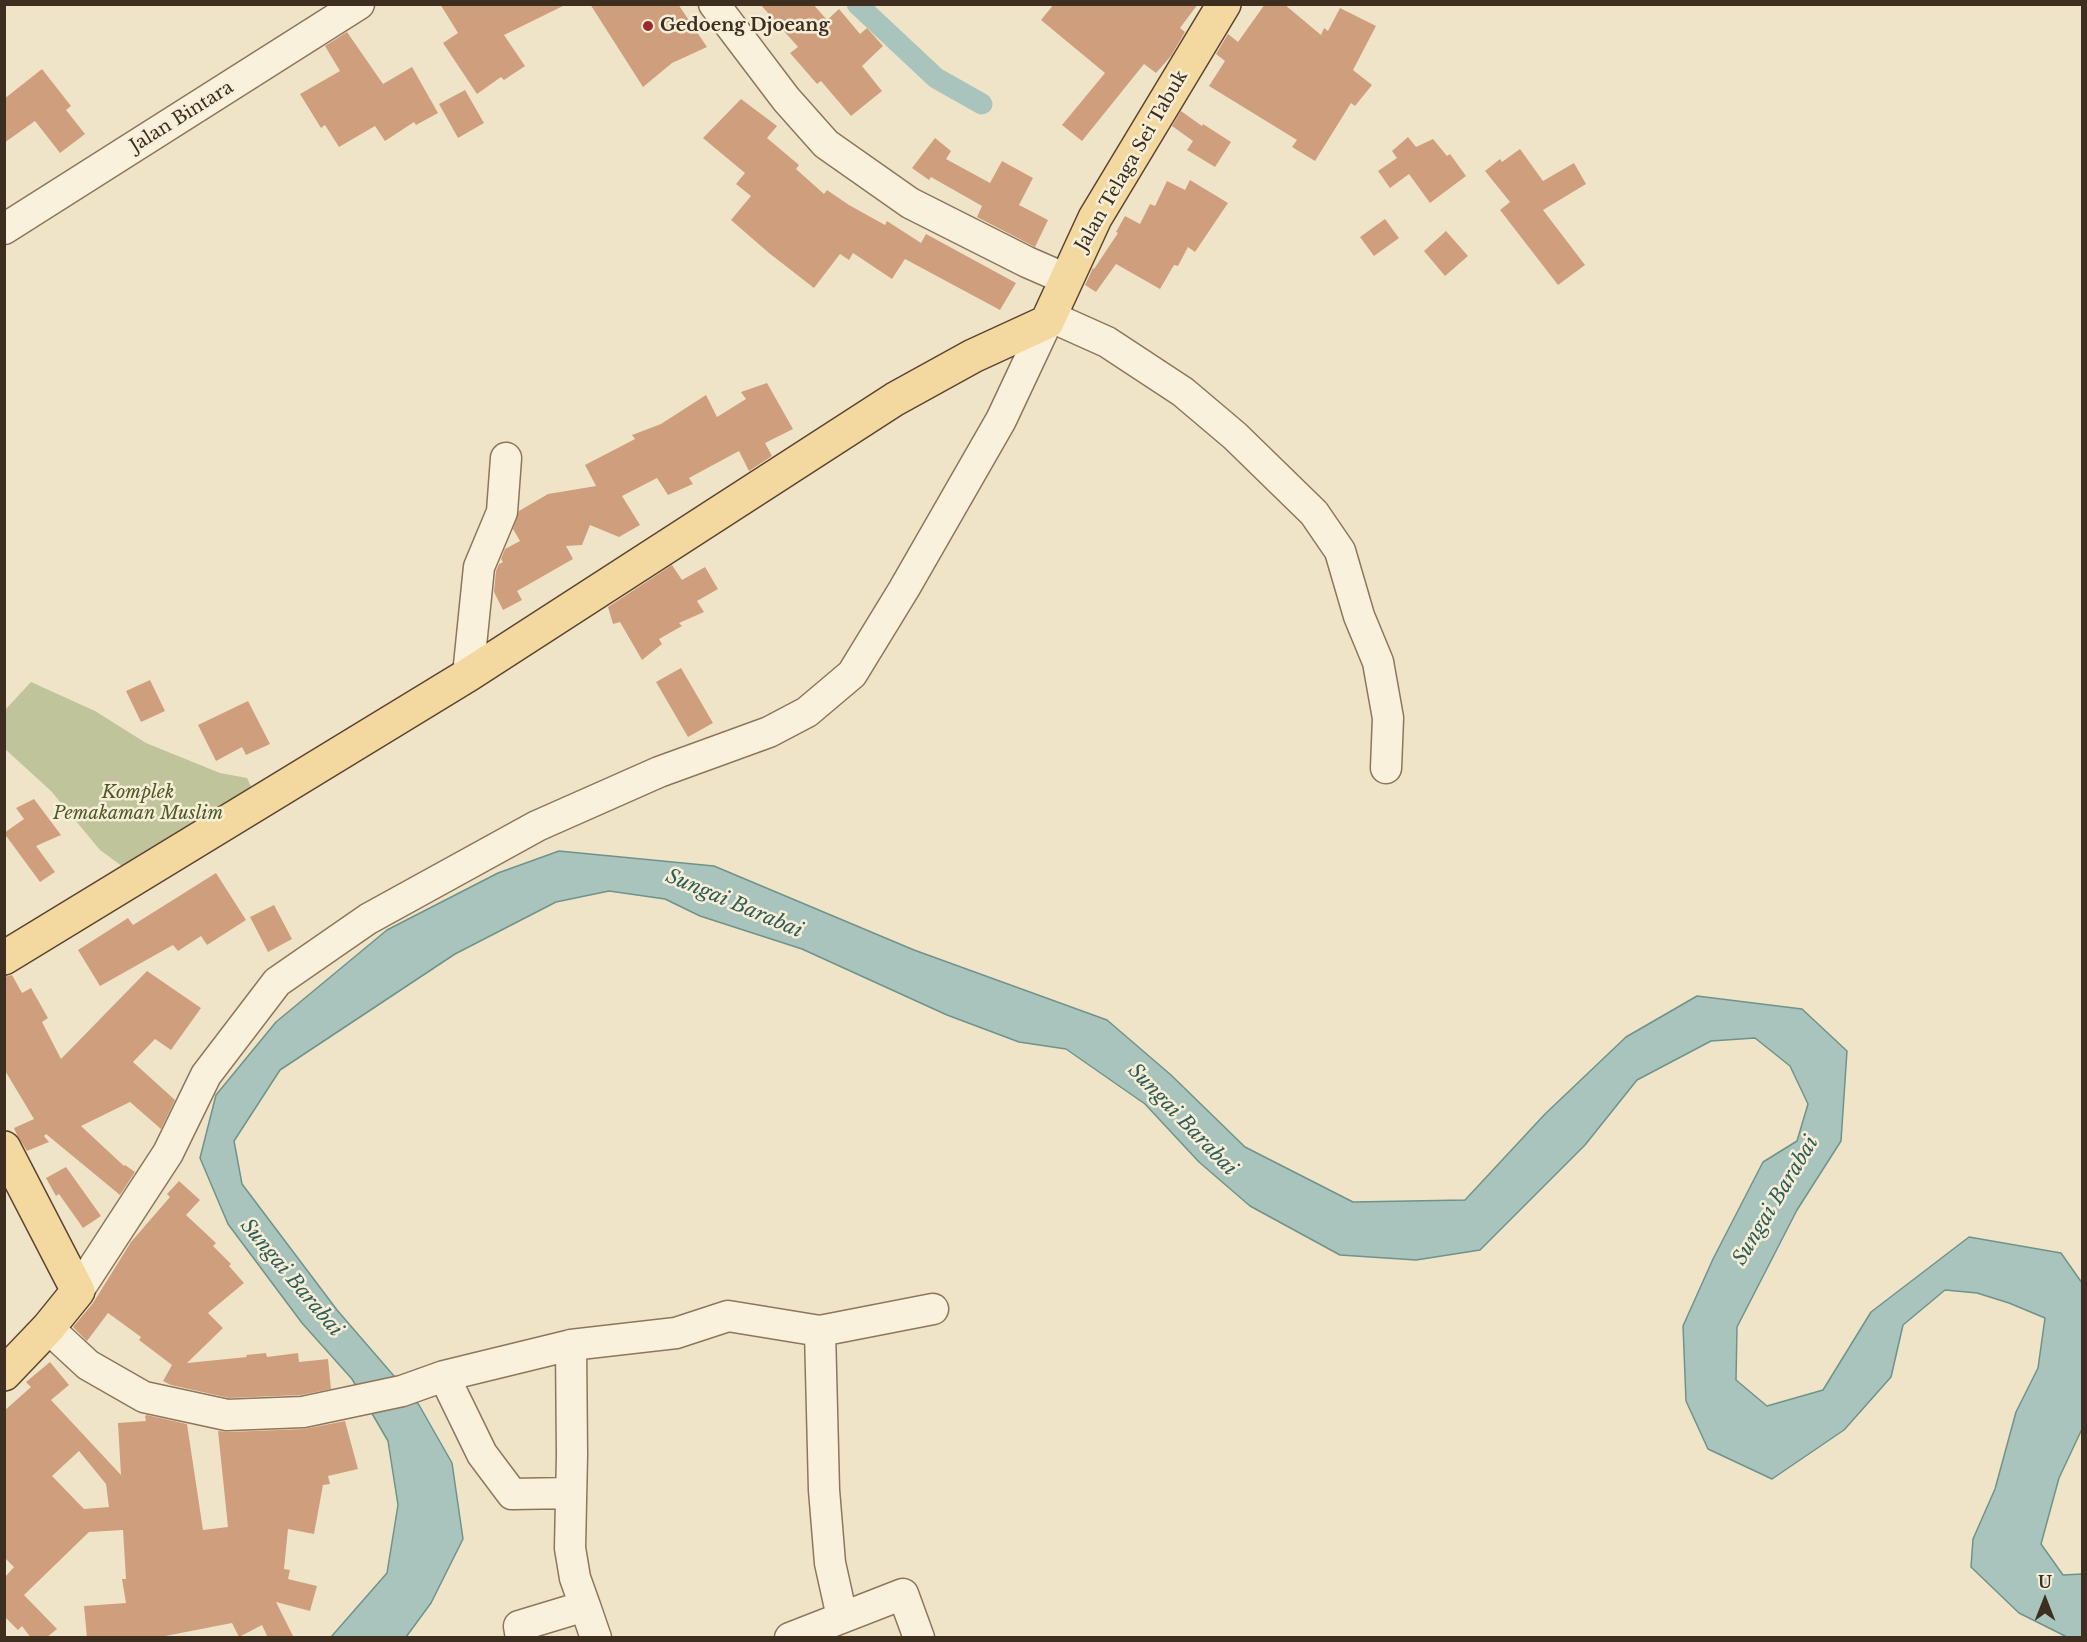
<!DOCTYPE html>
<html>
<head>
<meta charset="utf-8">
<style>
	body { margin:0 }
	#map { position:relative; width:2087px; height:1642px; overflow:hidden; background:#f0e4c8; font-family:"Libre Baskerville",serif }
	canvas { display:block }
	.frame { position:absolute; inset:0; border:6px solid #3d2e20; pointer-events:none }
	.north { position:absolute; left:2015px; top:1570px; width:60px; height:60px; -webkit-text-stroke:4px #f7eed8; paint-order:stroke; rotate:0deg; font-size:16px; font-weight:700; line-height:24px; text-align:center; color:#3d2e20 }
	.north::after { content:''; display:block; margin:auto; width:21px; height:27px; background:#3d2e20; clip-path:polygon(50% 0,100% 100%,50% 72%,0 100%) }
</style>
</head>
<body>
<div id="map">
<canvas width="2087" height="1642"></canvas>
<div class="frame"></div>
<div class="north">U</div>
</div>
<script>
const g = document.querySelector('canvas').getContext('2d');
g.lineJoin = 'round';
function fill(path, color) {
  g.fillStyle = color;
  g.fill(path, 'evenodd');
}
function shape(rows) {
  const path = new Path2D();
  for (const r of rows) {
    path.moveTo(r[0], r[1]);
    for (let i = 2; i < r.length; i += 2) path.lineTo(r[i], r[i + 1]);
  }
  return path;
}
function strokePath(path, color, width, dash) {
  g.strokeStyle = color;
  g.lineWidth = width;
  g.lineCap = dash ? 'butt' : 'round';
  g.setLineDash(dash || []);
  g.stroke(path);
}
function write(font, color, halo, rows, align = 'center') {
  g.font = font + ' "Libre Baskerville",serif';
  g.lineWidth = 5;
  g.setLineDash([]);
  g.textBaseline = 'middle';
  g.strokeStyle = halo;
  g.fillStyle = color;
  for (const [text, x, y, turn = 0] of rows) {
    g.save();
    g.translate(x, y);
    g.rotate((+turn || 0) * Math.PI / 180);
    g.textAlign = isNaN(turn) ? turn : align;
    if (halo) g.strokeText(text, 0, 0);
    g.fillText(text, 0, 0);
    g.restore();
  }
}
fill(shape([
	[31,682,95,711,146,743,220,773,247,778,257,799,134,875,100,850,51,791,5,749,5,710]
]), '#bfc49a');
const water = shape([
	[559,851,714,866,914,950,1107,1020,1171,1075,1245,1147,1353,1202,1465,1200,1545,1114,1626,1037,1697,996,1802,1009,1847,1051,1841,1141,1797,1210,1737,1327,1736,1380,1767,1406,1823,1390,1871,1312,1969,1237,2061,1253,2082,1283,2082,1429,2059,1478,2041,1544,2063,1575,2082,1574,2082,1637,2067,1637,2019,1613,1971,1567,1973,1539,1995,1489,2016,1412,2038,1368,2045,1318,2009,1303,1977,1293,1945,1290,1903,1325,1891,1377,1844,1430,1772,1479,1708,1449,1686,1401,1683,1326,1713,1259,1763,1162,1797,1141,1808,1104,1790,1066,1755,1038,1711,1041,1637,1080,1585,1145,1480,1250,1416,1260,1340,1255,1250,1206,1199,1162,1145,1104,1066,1049,1019,1042,947,1015,802,949,700,916,665,899,609,891,556,902,455,954,280,1070,234,1141,242,1184,337,1310,419,1405,452,1463,463,1539,431,1603,406,1637,331,1637,387,1573,398,1505,388,1441,352,1379,302,1323,228,1224,200,1158,216,1095,276,1022,387,930,498,873,559,851]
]);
fill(water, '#a9c4bc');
strokePath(water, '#6f938a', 1.5);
strokePath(shape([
	[857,4,936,78,982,104]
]), '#a9c4bc', 21);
fill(shape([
	[440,4,567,4,504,35,525,66,504,80,501,77,477,94,443,43,458,33],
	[590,4,678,4,707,47,672,63,643,87],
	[760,4,813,4,827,20,839,9,860,34,867,28,883,46,862,66,882,91,851,116,821,81,817,84,790,53,798,47],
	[1054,4,1198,4,1180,28,1185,32,1171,56,1156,73,1144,64,1082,141,1062,125,1105,73,1041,20],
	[1265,4,1284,4,1321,35,1324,28,1328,31,1340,8,1376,26,1353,70,1372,85,1355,106,1351,103,1315,161,1292,147,1297,140,1209,86,1225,61,1216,54,1228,34,1238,42],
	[347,32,383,84,412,67,438,113,416,125,414,122,385,141,375,126,339,147,325,125,321,128,300,94,340,71,325,46],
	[42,69,71,106,66,110,85,134,60,153,35,121,4,143,4,99],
	[465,90,484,123,458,138,439,104],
	[741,99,777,126,767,138,799,165,796,169,824,194,827,190,849,205,885,225,887,221,921,243,926,234,1016,283,1000,310,905,259,892,279,853,253,849,260,840,254,814,288,769,253,731,220,751,196,736,184,745,173,703,138],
	[1181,111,1202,126,1203,124,1231,142,1215,167,1187,150,1193,141,1172,126],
	[1408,137,1416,147,1433,139,1447,156,1450,154,1466,176,1430,203,1409,174,1390,188,1378,171,1397,158,1392,151],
	[935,138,951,151,946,159,990,183,1002,161,1033,178,1019,205,1048,220,1035,247,977,217,982,206,931,177,929,180,912,168],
	[1520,149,1543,181,1574,163,1586,184,1543,210,1585,265,1558,285,1500,210,1510,202,1485,171,1500,159,1502,162],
	[1190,180,1228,203,1195,252,1188,247,1178,266,1174,265,1160,289,1116,264,1096,292,1085,285,1093,268,1094,269,1118,233,1116,232,1125,216,1140,224,1150,204,1155,206,1167,181,1185,190],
	[1385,219,1399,238,1374,256,1360,237],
	[1446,231,1468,256,1445,276,1424,251],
	[767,383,793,429,765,443,772,456,749,471,739,451,689,478,693,484,668,495,657,478,622,496,640,525,619,537,590,525,582,545,566,546,573,559,517,591,522,600,503,610,494,592,496,571,499,564,503,562,501,559,505,549,520,541,513,529,519,511,548,494,596,486,585,465,635,439,632,435,661,424,706,395,717,417,746,399,741,392],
	[672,565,682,580,705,567,718,589,697,601,704,612,679,623,682,626,659,639,662,644,642,660,620,622,613,624,608,607],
	[681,668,713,723,688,737,656,682],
	[150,680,165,711,141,722,126,691],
	[248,701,270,744,246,755,242,747,216,761,198,725],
	[34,799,61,835,36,846,55,872,40,882,4,833,24,819,16,808],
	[216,873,246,920,207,945,201,936,178,951,173,945,100,986,78,950,128,918,133,925],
	[274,905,292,939,268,952,250,917],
	[147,971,201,1008,171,1050,155,1039,133,1062,175,1100,161,1129,130,1102,81,1126,124,1166,125,1165,135,1172,120,1195,46,1134,44,1136,49,1142,27,1151,17,1135,14,1128,34,1119,4,1069,4,977,12,975,22,993,31,988,48,1018,42,1022,61,1059],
	[66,1167,101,1216,83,1228,59,1194,56,1196,46,1178],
	[179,1181,200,1200,186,1215,216,1243,213,1246,231,1264,229,1266,244,1283,208,1313,223,1328,187,1363,247,1357,246,1355,266,1353,267,1357,298,1353,299,1362,328,1359,331,1389,301,1395,229,1398,171,1385,163,1381,172,1365,139,1340,141,1337,108,1313,87,1341,73,1327,93,1303,131,1242,170,1197,167,1194],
	[50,1362,69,1385,51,1400,121,1475,118,1423,146,1421,145,1416,147,1415,187,1424,203,1530,228,1527,218,1431,228,1432,304,1429,345,1421,358,1469,328,1476,330,1484,323,1485,314,1534,288,1529,284,1569,290,1570,288,1579,317,1586,310,1611,276,1602,294,1638,268,1638,262,1625,239,1637,232,1623,155,1638,87,1638,84,1606,126,1603,122,1579,126,1579,123,1530,89,1532,24,1595,57,1629,46,1638,31,1638,22,1626,18,1630,4,1616,5,1577,14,1567,4,1557,4,1411,31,1387,26,1382],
	[79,1451,106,1484,109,1507,84,1509,52,1476]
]), '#cf9f7d');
const minor = shape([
	[714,4,786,99,826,144,910,203,1027,262,1066,279],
	[4,229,359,4],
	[1049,316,1107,342,1183,392,1235,436,1314,513,1340,551,1359,616,1378,662,1388,718,1386,768],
	[468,675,479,567,502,512,506,458],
	[78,1291,168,1153,206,1075,277,982,368,919,537,826,659,772,769,732,807,712,852,674,904,589,1001,420,1047,322],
	[48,1328,88,1365,144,1397,227,1415,303,1412,402,1391,444,1376,571,1345,572,1455,570,1548,575,1578,585,1606,519,1626,521,1638],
	[820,1331,824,1490,830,1563,842,1617],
	[571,1345,676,1333,728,1316,820,1331,933,1309],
	[444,1376,482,1454,512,1494,571,1493],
	[585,1606,596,1638],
	[790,1638,903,1594,919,1638]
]);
const major = shape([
	[4,958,468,675,895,399,973,356,1047,322,1095,218,1224,4],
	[4,1148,78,1291,48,1328,4,1374]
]);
strokePath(minor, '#8d765c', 33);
strokePath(major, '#5b4430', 36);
strokePath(minor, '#faf1dc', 30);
strokePath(major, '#f3d9a0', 33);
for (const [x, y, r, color] of [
	[648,26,6,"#9e2a2b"]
]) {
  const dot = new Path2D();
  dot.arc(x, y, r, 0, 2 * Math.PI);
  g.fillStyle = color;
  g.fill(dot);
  strokePath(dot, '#f7eed8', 2);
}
write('bold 18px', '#3d2e20', '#f7eed8', [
	["Gedoeng Djoeang",660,26]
], 'left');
write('18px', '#3d2e20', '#f7eed8', [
	["Jalan Bintara",182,117,-32],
	["Jalan Telaga Sei Tabuk",1132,161,-60]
]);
write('italic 18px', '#4d5a26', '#f7eed8', [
	["Komplek",138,793],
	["Pemakaman Muslim",138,814]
]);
write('italic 20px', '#2f5d5a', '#f7eed8', [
	["Sungai Barabai",734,904,23],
	["Sungai Barabai",1182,1120,46],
	["Sungai Barabai",1776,1201,-59],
	["Sungai Barabai",291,1278,50]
]);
</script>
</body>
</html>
